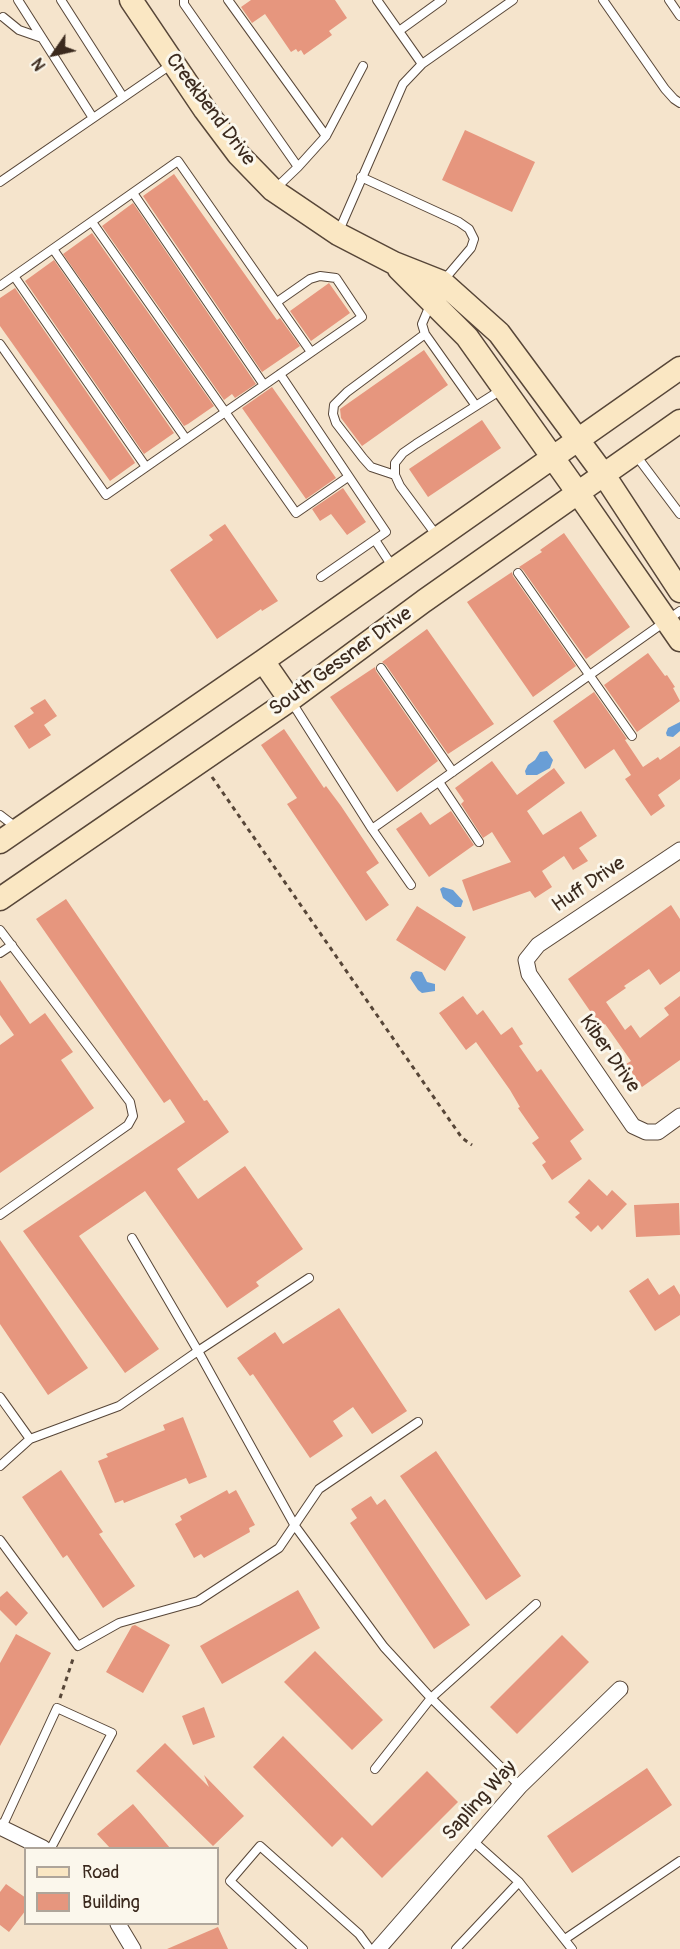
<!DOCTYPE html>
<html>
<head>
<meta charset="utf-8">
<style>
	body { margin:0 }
	#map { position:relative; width:680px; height:1949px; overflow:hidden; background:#f5e4cc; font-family:Pangolin,sans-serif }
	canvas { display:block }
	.legend { position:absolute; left:24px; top:1847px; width:195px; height:78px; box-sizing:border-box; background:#fbf7ec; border:2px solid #aea59a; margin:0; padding:8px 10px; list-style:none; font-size:18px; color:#3b2a1e }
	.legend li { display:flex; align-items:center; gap:12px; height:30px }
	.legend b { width:30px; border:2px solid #aea59a }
	.north { position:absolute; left:24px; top:24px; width:60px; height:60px; -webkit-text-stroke:4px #fbf7ec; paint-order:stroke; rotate:236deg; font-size:16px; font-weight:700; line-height:24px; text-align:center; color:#3b2a1e }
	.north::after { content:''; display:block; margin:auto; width:21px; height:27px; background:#3b2a1e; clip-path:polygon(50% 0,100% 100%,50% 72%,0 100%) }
</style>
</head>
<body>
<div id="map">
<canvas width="680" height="1949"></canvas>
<ul class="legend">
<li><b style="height:8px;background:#fae7c3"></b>Road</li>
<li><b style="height:16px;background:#e6967e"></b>Building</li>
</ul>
<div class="north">N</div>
</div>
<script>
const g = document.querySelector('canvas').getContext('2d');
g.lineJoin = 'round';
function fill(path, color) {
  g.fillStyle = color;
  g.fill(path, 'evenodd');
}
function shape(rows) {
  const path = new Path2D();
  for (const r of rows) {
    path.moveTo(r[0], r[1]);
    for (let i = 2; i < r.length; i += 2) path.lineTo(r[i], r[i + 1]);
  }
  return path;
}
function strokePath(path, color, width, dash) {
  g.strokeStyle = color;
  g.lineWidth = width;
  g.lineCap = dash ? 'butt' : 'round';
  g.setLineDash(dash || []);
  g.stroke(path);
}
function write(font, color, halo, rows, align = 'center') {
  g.font = font + ' Pangolin,sans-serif';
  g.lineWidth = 6;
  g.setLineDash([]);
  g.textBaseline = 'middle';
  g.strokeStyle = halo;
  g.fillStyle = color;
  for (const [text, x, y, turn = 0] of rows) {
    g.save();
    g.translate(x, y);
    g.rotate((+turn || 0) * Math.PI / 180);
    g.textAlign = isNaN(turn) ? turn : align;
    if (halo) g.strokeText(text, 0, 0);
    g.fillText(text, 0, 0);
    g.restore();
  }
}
fill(shape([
	[680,722,680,731,673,737,667,736,666,733,668,728],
	[547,751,553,760,550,768,537,775,526,775,525,771,528,765,535,760,540,752],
	[443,887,453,890,463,901,461,907,455,907,443,898,440,889],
	[416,971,422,972,427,982,435,984,435,991,422,993,418,990,410,978,412,973]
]), '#699ed6');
fill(shape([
	[251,0,335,0,347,18,329,31,332,35,304,55,301,50,298,52,296,49,291,52,265,14,252,23,241,7],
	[465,130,535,162,512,212,442,180],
	[174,174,277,320,280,318,300,346,262,372,143,196],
	[133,203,256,384,235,398,232,394,224,400,102,226],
	[92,233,214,406,188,424,184,426,63,254],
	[54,260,174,433,144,454,25,281],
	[329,283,350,313,311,341,290,311],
	[15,288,134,461,135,463,110,481,0,326,0,298],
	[424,350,448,385,362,446,341,418,340,409],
	[272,387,336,478,306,499,242,408],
	[482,420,501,448,428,497,409,469],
	[343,488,366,522,347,535,331,514,320,521,312,509],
	[225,524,278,601,262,611,261,609,217,639,170,570,213,540,209,535],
	[564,533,630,627,586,659,523,570,519,567,542,552,540,550],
	[512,572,513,576,576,666,533,697,467,602],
	[427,629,494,724,448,754,386,665,382,662],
	[648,653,665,676,667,675,675,687,673,688,680,701,637,732,604,685],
	[375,667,376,671,438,761,397,792,330,697],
	[594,692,627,739,625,740,643,767,658,757,660,760,680,746,680,779,658,795,665,806,651,816,625,779,631,775,614,749,585,769,553,721],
	[45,699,57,716,44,725,51,735,29,749,14,726,34,713,30,708],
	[284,729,324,788,326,786,341,806,379,863,366,872,389,905,366,921,287,804,297,798,261,745],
	[492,761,517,795,554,768,565,783,527,811,543,835,581,811,597,836,579,848,588,861,573,870,564,856,542,871,552,887,535,898,530,891,473,911,462,880,511,862,492,832,483,838,461,804,464,801,455,788],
	[451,811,474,845,429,877,396,829,421,812,430,825],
	[66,899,204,1101,207,1100,229,1132,177,1169,198,1199,245,1166,303,1249,256,1282,259,1286,227,1308,145,1191,79,1236,159,1349,125,1373,23,1231,185,1122,170,1099,164,1103,36,919],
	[671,905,680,919,680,971,660,985,649,969,624,986,626,988,606,1002,625,1030,631,1025,640,1038,669,1015,664,1008,680,996,680,1060,642,1087,626,1064,631,1061,605,1024,601,1027,568,979],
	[417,906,466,937,445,971,396,940],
	[0,980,30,1024,45,1013,73,1052,61,1060,94,1108,0,1173,0,1045,14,1035,0,1015],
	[463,996,477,1015,483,1010,501,1035,512,1027,523,1044,519,1046,537,1072,541,1069,584,1130,570,1141,582,1159,552,1180,542,1165,546,1162,532,1143,539,1138,518,1108,520,1107,510,1090,476,1042,466,1050,439,1013],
	[589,1179,607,1196,612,1190,627,1204,602,1230,598,1225,591,1232,575,1217,580,1213,568,1202],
	[679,1203,680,1235,636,1237,634,1205],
	[0,1240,88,1368,48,1395,0,1324],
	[648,1278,659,1295,674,1285,680,1295,680,1315,655,1331,629,1291],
	[339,1308,407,1411,372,1434,353,1407,333,1421,343,1436,310,1458,253,1374,250,1376,237,1358,275,1332,283,1344],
	[183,1417,207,1477,189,1484,186,1478,124,1503,123,1500,115,1503,98,1461,108,1457,106,1454,165,1430,163,1425],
	[436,1451,521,1576,486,1600,400,1476],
	[61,1470,103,1532,99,1534,135,1586,103,1608,67,1555,63,1558,22,1497],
	[227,1490,229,1494,236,1490,255,1525,249,1528,250,1532,204,1558,201,1554,194,1558,175,1524,182,1520,180,1516],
	[371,1496,377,1505,385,1499,470,1625,434,1649,350,1523,357,1518,351,1509],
	[298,1590,320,1628,222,1684,200,1646],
	[7,1591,28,1613,16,1626,0,1610,0,1597],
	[135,1625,170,1645,143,1693,106,1672,132,1626],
	[16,1634,51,1653,0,1746,0,1663],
	[562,1635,589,1662,517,1734,490,1707],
	[315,1651,383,1720,352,1750,284,1682],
	[204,1707,215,1737,193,1745,182,1716],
	[283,1736,372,1826,427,1771,458,1802,382,1878,342,1837,332,1847,253,1767],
	[165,1743,209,1787,204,1775,244,1816,213,1846,136,1771],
	[647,1768,672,1805,572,1873,547,1836],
	[133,1804,170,1848,110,1848,97,1834],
	[6,1884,26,1898,26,1910,9,1932,0,1925,0,1892],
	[218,1927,228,1949,167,1949]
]), '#e6967e');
const lane = shape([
	[18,0,93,118],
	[61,0,123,97],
	[184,0,184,4,298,167],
	[228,0,326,136],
	[377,0,422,64],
	[603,0,665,89,674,99,680,103],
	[669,0,680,16],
	[3,17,19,30,42,38],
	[399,31,442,0],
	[361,177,459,222,469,229,474,239,471,248,443,281],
	[0,182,172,64],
	[276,188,298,167,326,136,363,66],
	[133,193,264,385],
	[92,222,296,513,348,477],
	[338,233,403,84,422,64,513,0],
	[53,249,186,439],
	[14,276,146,467],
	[0,286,178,161,311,352],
	[430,305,422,324,425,334,476,406],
	[0,344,106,495,362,317,336,278,320,276,310,279,277,302],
	[280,374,386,532,321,577],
	[635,454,680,514],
	[395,475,371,467,363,458,336,423,333,414,334,405,347,392,425,334],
	[437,536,400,486,395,475,395,463,403,453,416,444,501,390],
	[375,540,392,566],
	[518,573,632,736],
	[381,668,453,772],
	[291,701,372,829,411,885],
	[439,782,479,842],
	[0,815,17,828],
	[372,829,680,611],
	[0,930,130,1102,133,1116,128,1125,0,1215],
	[0,953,12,945],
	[132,1238,198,1351,295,1526,384,1647,431,1698,520,1786],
	[0,1397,30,1439],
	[0,1466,30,1439,119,1406,198,1351,309,1278],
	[0,1540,78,1646,119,1623,198,1601,279,1548,319,1489,418,1422],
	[375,1769,431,1698,536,1604],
	[2,1827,57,1708,112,1733,51,1848],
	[472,1840,519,1882,572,1949],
	[565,1939,680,1861],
	[303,1949,230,1881,260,1846,359,1934,370,1949],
	[456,1949,519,1882]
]);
const street = shape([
	[680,850,538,945,526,960,529,974,633,1126,646,1132,658,1132,680,1116],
	[0,1827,43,1848],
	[118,1924,133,1949],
	[378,1949,520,1786,620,1689]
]);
const secondary = shape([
	[131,0,205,110,238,154,273,190,338,234,394,263,442,282,499,333,604,475,680,591],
	[399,269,467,337,578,493,680,640],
	[263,661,290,700],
	[0,842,263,661,680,368],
	[0,899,290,700,424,601,680,421]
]);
strokePath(lane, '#574638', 10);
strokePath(street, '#574638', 17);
strokePath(secondary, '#574638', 25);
strokePath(shape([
	[212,777,462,1138,472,1145],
	[60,1698,74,1656]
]), '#574638', 3, [4.5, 4.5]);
strokePath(lane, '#fff', 8);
strokePath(street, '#fff', 15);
strokePath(secondary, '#fae7c3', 22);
write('20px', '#3b2a1e', '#fbf7ec', [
	["Creekbend Drive",210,110,53],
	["South Gessner Drive",341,662,-36],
	["Huff Drive",589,885,-34],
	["Kiber Drive",609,1054,55],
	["Sapling Way",480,1801,-48]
]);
</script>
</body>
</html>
